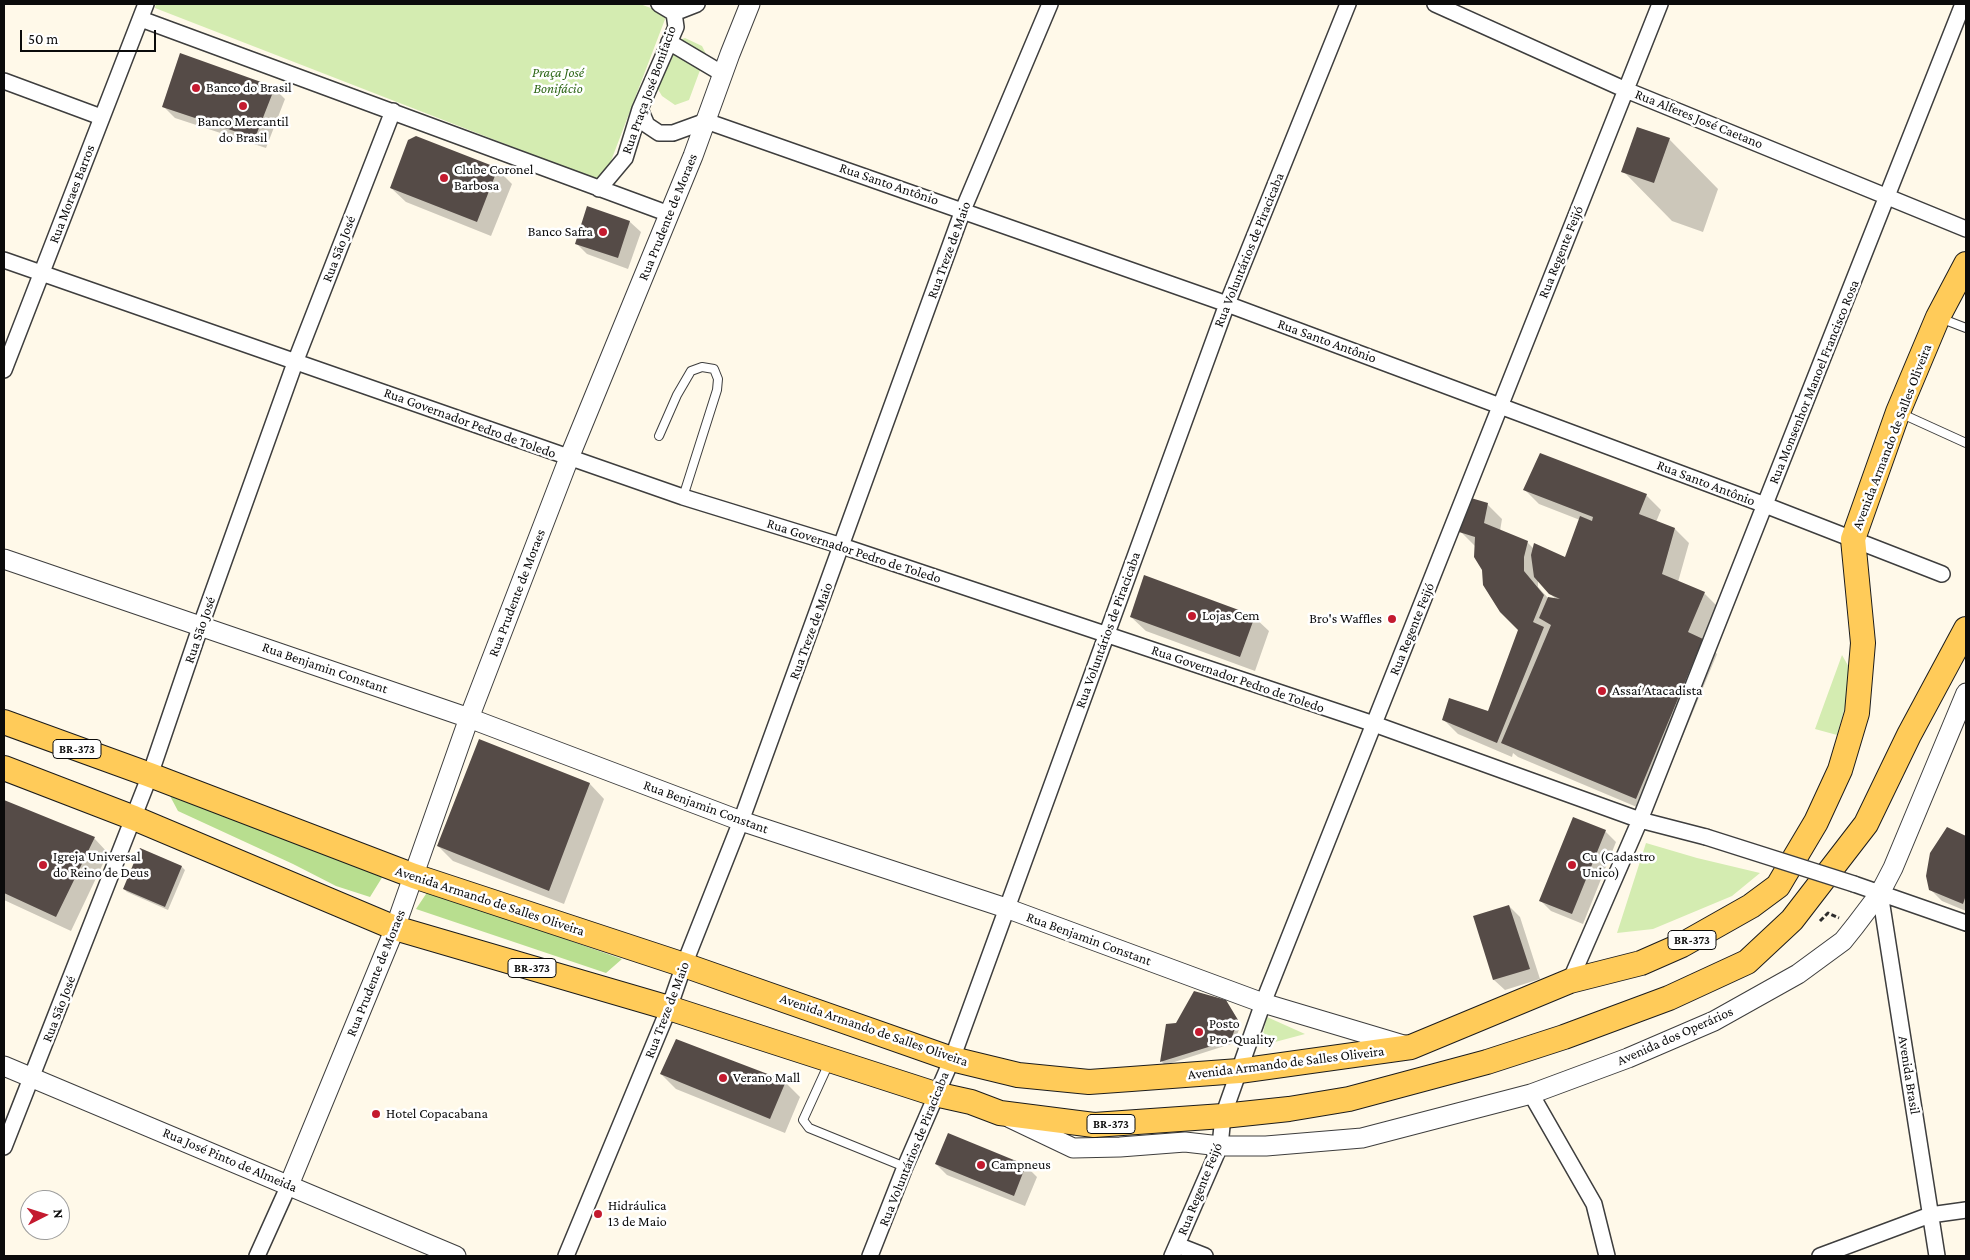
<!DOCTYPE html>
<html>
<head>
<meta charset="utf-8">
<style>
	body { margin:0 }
	#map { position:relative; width:1970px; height:1260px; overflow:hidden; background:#fff9e9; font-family:"Crimson Pro",serif }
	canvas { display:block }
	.frame { position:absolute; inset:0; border:5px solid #0b0b0b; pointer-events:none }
	.north { position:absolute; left:20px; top:1190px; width:50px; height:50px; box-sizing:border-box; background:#fff; border:1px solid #9d9d9d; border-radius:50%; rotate:85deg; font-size:14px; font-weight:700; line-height:20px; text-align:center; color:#0b0b0b }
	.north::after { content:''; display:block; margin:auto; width:18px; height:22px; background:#c41a2f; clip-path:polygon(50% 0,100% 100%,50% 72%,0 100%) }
	.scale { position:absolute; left:20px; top:30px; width:136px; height:22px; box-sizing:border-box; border:2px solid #0b0b0b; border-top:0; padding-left:6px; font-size:15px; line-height:18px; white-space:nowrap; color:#0b0b0b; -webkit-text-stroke:4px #fff; paint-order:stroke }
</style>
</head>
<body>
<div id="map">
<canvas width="1970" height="1260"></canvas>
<div class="frame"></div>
<div class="north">N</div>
<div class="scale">50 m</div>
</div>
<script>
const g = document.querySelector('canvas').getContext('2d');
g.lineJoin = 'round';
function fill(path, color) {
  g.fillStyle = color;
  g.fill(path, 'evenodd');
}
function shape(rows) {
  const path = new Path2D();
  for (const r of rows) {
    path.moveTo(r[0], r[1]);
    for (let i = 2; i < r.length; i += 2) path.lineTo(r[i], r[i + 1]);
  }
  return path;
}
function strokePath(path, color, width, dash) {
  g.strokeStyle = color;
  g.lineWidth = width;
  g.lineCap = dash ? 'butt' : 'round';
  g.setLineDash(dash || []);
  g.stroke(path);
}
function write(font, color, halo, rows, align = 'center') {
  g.font = font + ' "Crimson Pro",serif';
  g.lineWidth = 5;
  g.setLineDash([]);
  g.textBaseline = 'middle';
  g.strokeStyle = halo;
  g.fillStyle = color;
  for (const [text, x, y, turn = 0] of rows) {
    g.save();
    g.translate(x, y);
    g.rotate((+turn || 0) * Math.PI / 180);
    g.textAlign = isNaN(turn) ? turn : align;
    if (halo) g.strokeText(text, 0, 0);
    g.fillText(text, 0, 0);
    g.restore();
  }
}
fill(shape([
	[156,4,640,4,667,14,603,182,155,8],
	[685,38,702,46,706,54,689,100,675,105,662,96,653,81,669,44],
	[1842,655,1850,669,1846,703,1837,735,1815,729],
	[1646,843,1697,858,1760,873,1732,896,1653,929,1617,933],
	[1267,1017,1305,1034,1260,1046]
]), '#d4ecb1');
fill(shape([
	[170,796,383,876,370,897,336,886,293,864,178,811],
	[428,891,622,959,606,973,416,909]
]), '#b8de8f');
fill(shape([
	[274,88,285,99,266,148,175,118,164,107],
	[1669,139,1718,189,1703,232,1672,221,1623,171],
	[497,169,512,184,491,236,406,202,391,188],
	[630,222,641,232,628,269,587,254,576,243],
	[1525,490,1646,495,1661,510,1656,522,1675,529,1689,543,1678,582,1704,593,1718,607,1704,642,1717,654,1651,813,1518,757,1513,753,1512,757,1458,734,1443,719,1489,712,1520,630,1483,570,1475,546,1461,532,1487,504,1502,519,1500,531,1527,542,1534,549,1566,558,1580,520,1539,504],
	[1538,580,1549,593,1557,600,1548,598,1538,587],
	[1131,617,1254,617,1269,631,1255,671,1146,631],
	[479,741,590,784,604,799,564,904,453,861,438,846],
	[4,802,94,838,108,853,71,931,4,900],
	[1947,828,1966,837,1966,911,1942,901,1931,890],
	[1605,831,1616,842,1583,924,1551,911,1540,900],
	[141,850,182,867,185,870,168,910,127,892,124,889],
	[1509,906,1520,917,1540,979,1505,990,1494,980],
	[1225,1001,1241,1024,1234,1043,1165,1065,1162,1062,1167,1026,1177,1025],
	[677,1040,786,1083,800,1097,785,1133,676,1089,661,1074],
	[948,1134,1026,1166,1037,1177,1025,1206,947,1175,936,1164]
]), '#0003');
fill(shape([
	[180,53,275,87,255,138,162,107],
	[1637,127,1670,138,1654,183,1621,172],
	[416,136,498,168,477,222,390,188,408,140],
	[587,206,630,221,618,258,575,244],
	[1540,453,1647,494,1639,514,1675,528,1662,574,1705,592,1688,632,1703,639,1636,799,1501,743,1551,625,1539,618,1548,597,1560,599,1549,594,1534,577,1531,555,1534,543,1565,557,1580,516,1592,521,1593,517,1523,490],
	[1471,498,1488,503,1484,523,1528,541,1524,557,1524,571,1544,595,1533,622,1544,627,1497,743,1442,720,1449,698,1488,711,1518,630,1500,612,1483,585,1482,570,1474,557,1475,537,1459,532],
	[1144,575,1255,616,1240,657,1130,617],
	[479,739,590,783,549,891,437,846],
	[4,800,95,837,56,917,4,893],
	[1573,817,1606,830,1572,914,1539,901],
	[1947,827,1966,836,1966,895,1963,904,1929,890,1926,876,1930,853],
	[140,848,182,866,165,907,123,889],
	[1509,905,1530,969,1493,980,1473,916],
	[1194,991,1226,1000,1238,1020,1231,1040,1160,1062,1166,1024,1176,1023],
	[676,1039,786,1081,770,1119,660,1074],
	[948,1133,1026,1165,1014,1196,935,1164]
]), '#554b47');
const service = shape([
	[1940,318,1966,328],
	[1900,413,1966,443],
	[659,436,677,395,691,371,702,367,714,369,718,379,717,390,683,497],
	[829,1063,803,1120,809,1128,905,1167]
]);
const minor = shape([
	[659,4,674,13,697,4],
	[1435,4,1626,90,1966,229],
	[141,19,669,214],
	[669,42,723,74],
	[4,81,101,117],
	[640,109,647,125,659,133,673,133,706,121,1227,304,1765,505,1942,574],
	[599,189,625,158,640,109,676,27,674,13],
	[4,260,683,497,842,546,1374,724,1640,820,1706,837],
	[4,370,146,4],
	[1854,884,1966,923],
	[1880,893,1937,1256],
	[1570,981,1640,820,1963,4],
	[1531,1094,1594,1204,1607,1256],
	[4,1147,150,775,201,625,296,360,393,111],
	[1177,1245,1205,1256],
	[257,1256,289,1185],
	[566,1256,669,1008,684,965,741,821,963,210,1050,4],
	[870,1256,905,1167,952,1059,1227,304,1348,4],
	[1172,1256,1220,1146,1223,1116,1263,1003,1660,4],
	[1820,1256,1930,1215,1966,1210]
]);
const tertiary = shape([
	[4,559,469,718,741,821,1006,908,1263,1003,1407,1046],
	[4,1066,456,1256],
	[1010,1118,1073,1148,1120,1147,1185,1142,1220,1146,1266,1146,1362,1138,1531,1094,1628,1058,1714,1021,1798,974,1843,941,1855,926,1880,893,1893,868,1966,693],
	[289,1185,395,928,469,718,569,458,693,156,730,54,750,4]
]);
const primary = shape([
	[4,722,150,775,414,876,684,965,952,1059,1018,1075,1089,1082,1131,1079,1239,1071,1411,1047,1570,981,1641,963,1682,945,1751,906,1778,886,1816,822,1840,770,1857,713,1863,643,1853,539,1898,412,1938,317,1966,264],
	[4,768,134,818,395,928,669,1008,935,1094,971,1102,1000,1113,1094,1125,1223,1116,1289,1109,1349,1099,1487,1062,1564,1037,1669,998,1747,962,1792,920,1866,824,1909,735,1966,629]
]);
strokePath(service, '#3e3e3e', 10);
strokePath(minor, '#3e3e3e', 18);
strokePath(tertiary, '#3e3e3e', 21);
strokePath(primary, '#1c1c1c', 26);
strokePath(shape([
	[1820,921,1828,913,1839,918]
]), '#2d2d2d', 3, [5, 2.5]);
strokePath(service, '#fff', 8);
strokePath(minor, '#fff', 15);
strokePath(tertiary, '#fff', 19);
strokePath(primary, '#ffcb59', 24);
const minorBridge = shape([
	[1706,837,1854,884]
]);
strokePath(minorBridge, '#3e3e3e', 18, []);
strokePath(minorBridge, '#fff', 15);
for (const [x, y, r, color] of [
	[196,88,5,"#c41a2f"],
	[243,106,5,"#c41a2f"],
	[444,178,5,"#c41a2f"],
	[603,232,5,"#c41a2f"],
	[1192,616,5,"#c41a2f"],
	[1392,619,5,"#c41a2f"],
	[1602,691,5,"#c41a2f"],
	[43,865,5,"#c41a2f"],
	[1572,865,5,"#c41a2f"],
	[1199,1032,5,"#c41a2f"],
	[723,1078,5,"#c41a2f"],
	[376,1114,5,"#c41a2f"],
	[981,1165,5,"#c41a2f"],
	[598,1214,5,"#c41a2f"]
]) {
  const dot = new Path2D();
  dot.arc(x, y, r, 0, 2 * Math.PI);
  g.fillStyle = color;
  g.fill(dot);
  strokePath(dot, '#fff', 2);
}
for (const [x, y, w] of [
	[77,749,48],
	[1692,940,48],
	[532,968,48],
	[1111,1124,48]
]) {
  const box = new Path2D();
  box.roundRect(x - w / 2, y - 9.5, w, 19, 4);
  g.fillStyle = '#fff';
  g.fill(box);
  strokePath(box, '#0b0b0b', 1);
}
write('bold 12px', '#0b0b0b', null, [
	["BR-373",77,749],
	["BR-373",1692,940],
	["BR-373",532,968],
	["BR-373",1111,1124]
]);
write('italic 14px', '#2e6718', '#fff', [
	["Praça José",558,73],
	["Bonifácio",558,89]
]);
write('14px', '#0b0b0b', '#fff', [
	["Banco do Brasil",206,88],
	["Banco Mercantil",243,122,"center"],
	["do Brasil",243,138,"center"],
	["Clube Coronel",454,170],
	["Barbosa",454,186],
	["Banco Safra",593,232,"right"],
	["Lojas Cem",1202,616],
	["Bro's Waffles",1382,619,"right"],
	["Assaí Atacadista",1612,691],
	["Igreja Universal",53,857],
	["do Reino de Deus",53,873],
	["Cu (Cadastro",1582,857],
	["Unico)",1582,873],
	["Posto",1209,1024],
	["Pro-Quality",1209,1040],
	["Verano Mall",733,1078],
	["Hotel Copacabana",386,1114],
	["Campneus",991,1165],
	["Hidráulica",608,1206],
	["13 de Maio",608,1222]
], 'left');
write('14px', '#0b0b0b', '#fff', [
	["Rua Praça José Bonifacio",649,90,-70],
	["Rua Alferes José Caetano",1699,119,22],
	["Rua Santo Antônio",889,184,19],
	["Rua Moraes Barros",72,194,-69],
	["Rua Prudente de Moraes",668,217,-68],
	["Rua São José",339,249,-69],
	["Rua Treze de Maio",949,250,-70],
	["Rua Voluntários de Piracicaba",1249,250,-68],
	["Rua Regente Feijó",1561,252,-68],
	["Rua Santo Antônio",1327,341,20],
	["Rua Monsenhor Manoel Francisco Rosa",1814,382,-68],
	["Rua Governador Pedro de Toledo",470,423,20],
	["Avenida Armando de Salles Oliveira",1892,437,-69],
	["Rua Santo Antônio",1706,483,21],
	["Rua Governador Pedro de Toledo",854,551,18],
	["Rua Prudente de Moraes",517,593,-69],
	["Rua Regente Feijó",1412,629,-68],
	["Rua São José",200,630,-71],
	["Rua Voluntários de Piracicaba",1108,630,-70],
	["Rua Treze de Maio",811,631,-70],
	["Rua Benjamin Constant",325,668,19],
	["Rua Governador Pedro de Toledo",1238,679,19],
	["Rua Benjamin Constant",706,807,20],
	["Avenida Armando de Salles Oliveira",490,901,18],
	["Rua Benjamin Constant",1089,939,20],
	["Rua Prudente de Moraes",376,973,-68],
	["Rua São José",59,1009,-69],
	["Rua Treze de Maio",667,1010,-69],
	["Avenida Armando de Salles Oliveira",874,1030,19],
	["Avenida dos Operários",1675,1036,-24],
	["Avenida Armando de Salles Oliveira",1286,1063,-7],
	["Avenida Brasil",1909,1075,81],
	["Rua Voluntários de Piracicaba",914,1149,-68],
	["Rua José Pinto de Almeida",230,1160,23],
	["Rua Regente Feijó",1200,1189,-68]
]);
</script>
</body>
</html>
